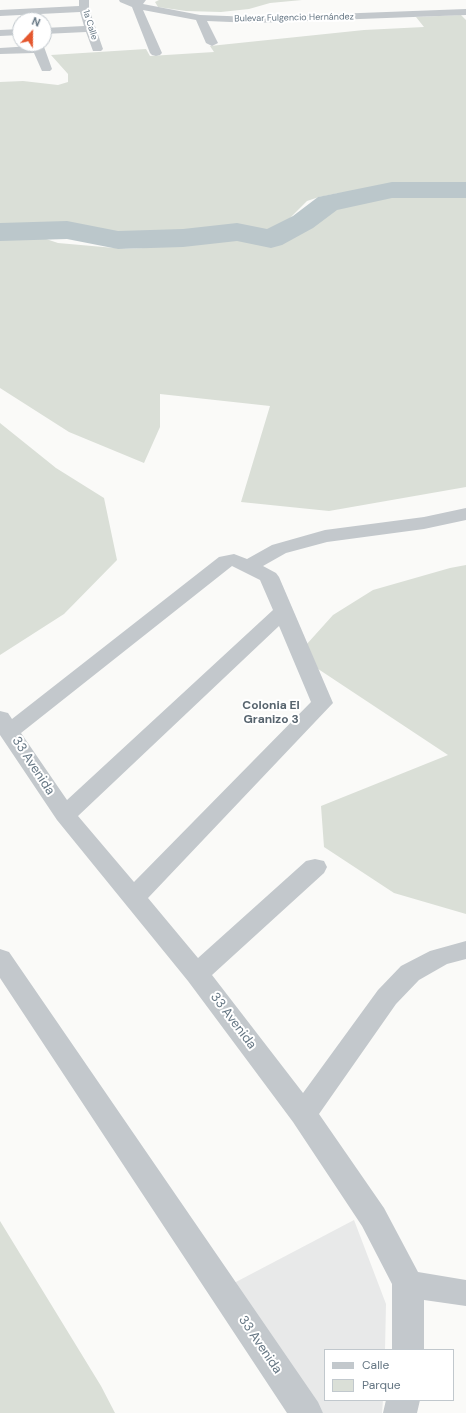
<!DOCTYPE html>
<html>
<head>
<meta charset="utf-8">
<style>
	body { margin:0 }
	#map { position:relative; width:466px; height:1413px; overflow:hidden; background:#fafaf8; font-family:"DM Sans",sans-serif }
	canvas { display:block }
	.legend { position:absolute; left:324px; top:1349px; width:130px; height:52px; box-sizing:border-box; background:#fff; border:1px solid #c1c8cd; margin:0; padding:5px 7px; list-style:none; font-size:12px; color:#657683 }
	.legend li { display:flex; align-items:center; gap:8px; height:20px }
	.legend b { width:20px; border:1px solid #c1c8cd }
	.north { position:absolute; left:12px; top:12px; width:40px; height:40px; box-sizing:border-box; background:#fff; border:1px solid #c1c8cd; border-radius:50%; rotate:22deg; font-size:11px; font-weight:700; line-height:16px; text-align:center; color:#657683 }
	.north::after { content:''; display:block; margin:auto; width:14px; height:18px; background:#e4572e; clip-path:polygon(50% 0,100% 100%,50% 72%,0 100%) }
</style>
</head>
<body>
<div id="map">
<canvas width="466" height="1413"></canvas>
<ul class="legend">
<li><b style="height:5px;background:#c3c8cc"></b>Calle</li>
<li><b style="height:11px;background:#dadfd7"></b>Parque</li>
</ul>
<div class="north">N</div>
</div>
<script>
const g = document.querySelector('canvas').getContext('2d');
g.lineJoin = 'round';
function fill(path, color) {
  g.fillStyle = color;
  g.fill(path, 'evenodd');
}
function shape(rows) {
  const path = new Path2D();
  for (const r of rows) {
    path.moveTo(r[0], r[1]);
    for (let i = 2; i < r.length; i += 2) path.lineTo(r[i], r[i + 1]);
  }
  return path;
}
function write(font, color, halo, rows, align = 'center') {
  g.font = font + ' "DM Sans",sans-serif';
  g.lineWidth = 4;
  g.setLineDash([]);
  g.textBaseline = 'middle';
  g.strokeStyle = halo;
  g.fillStyle = color;
  for (const [text, x, y, turn = 0] of rows) {
    g.save();
    g.translate(x, y);
    g.rotate((+turn || 0) * Math.PI / 180);
    g.textAlign = isNaN(turn) ? turn : align;
    if (halo) g.strokeText(text, 0, 0);
    g.fillText(text, 0, 0);
    g.restore();
  }
}
fill(shape([
	[354,1220,386,1304,385,1350,325,1350,325,1400,383,1400,382,1413,323,1413,234,1283]
]), '#e8e9e9');
fill(shape([
	[159,0,302,0,270,3,249,9,221,12,186,11,158,7,155,2],
	[461,15,466,20,466,185,432,183,390,190,339,193,319,197,307,201,286,222,276,229,266,232,232,230,210,230,118,243,87,239,29,228,0,226,0,82,23,81,58,85,68,82,68,74,51,55,146,49,150,56,214,52,210,46,364,30,424,27,416,17],
	[448,194,466,196,466,487,329,511,241,502,270,406,160,394,160,427,144,463,69,432,0,388,0,231,28,233,58,243,126,249,144,248,220,238,263,240,272,239,282,235,315,210,325,206,360,198],
	[0,423,56,468,104,498,117,560,64,614,0,655],
	[466,565,466,914,394,893,324,847,321,806,448,755,297,655,333,615,373,590,450,568],
	[0,1221,101,1386,115,1413,0,1413]
]), '#dadfd7');
fill(shape([
	[392,182,466,182,466,198,392,198,337,210,313,228,282,245,271,248,237,241,183,247,118,249,67,239,0,241,0,223,67,221,118,231,183,229,237,223,267,229,293,216,318,197,392,182]
]), '#bbc7cb');
fill(shape([
	[79,0,89,0,89,9,103,49,101,51,93,51,86,32,44,34,44,28,84,26,80,12,0,16,0,10,79,6,79,0],
	[119,0,146,0,143,4,200,15,254,17,466,9,466,15,254,23,207,21,218,43,212,46,206,43,196,20,143,10,162,53,160,55,156,56,152,55,150,53,132,7,120,2,119,0],
	[20,29,20,35,0,36,0,30,20,29],
	[31,44,43,44,52,69,50,71,42,71,34,53,0,54,0,48,32,46,31,44],
	[466,508,466,520,424,529,327,542,286,553,263,566,276,573,279,577,333,703,148,898,198,958,306,861,315,859,324,861,327,867,324,873,212,975,303,1093,378,990,401,966,430,951,466,941,466,959,447,964,419,980,396,1004,319,1114,384,1208,418,1272,466,1280,466,1306,424,1300,424,1350,392,1350,392,1284,362,1226,293,1122,188,981,57,820,0,735,0,711,8,713,12,719,219,557,234,554,247,559,272,545,325,530,424,517,466,508],
	[232,566,260,580,273,610,67,800,21,733,232,566],
	[279,626,311,702,134,882,78,816,279,626],
	[0,949,9,952,318,1402,323,1413,287,1413,0,978,0,949],
	[386,1400,420,1400,417,1413,383,1413,386,1400]
]), '#c3c8cc');
write('9px', '#657683', '#fff', [
	["Bulevar Fulgencio Hernández",294,18,-1],
	["1a Calle",90,25,73]
]);
write('bold 12px', '#57646e', '#fff', [
	["Colonia El",271,706],
	["Granizo 3",271,720]
]);
write('13px', '#657683', '#fff', [
	["33 Avenida",33,766,57],
	["33 Avenida",233,1021,53],
	["33 Avenida",260,1345,56]
]);
</script>
</body>
</html>
